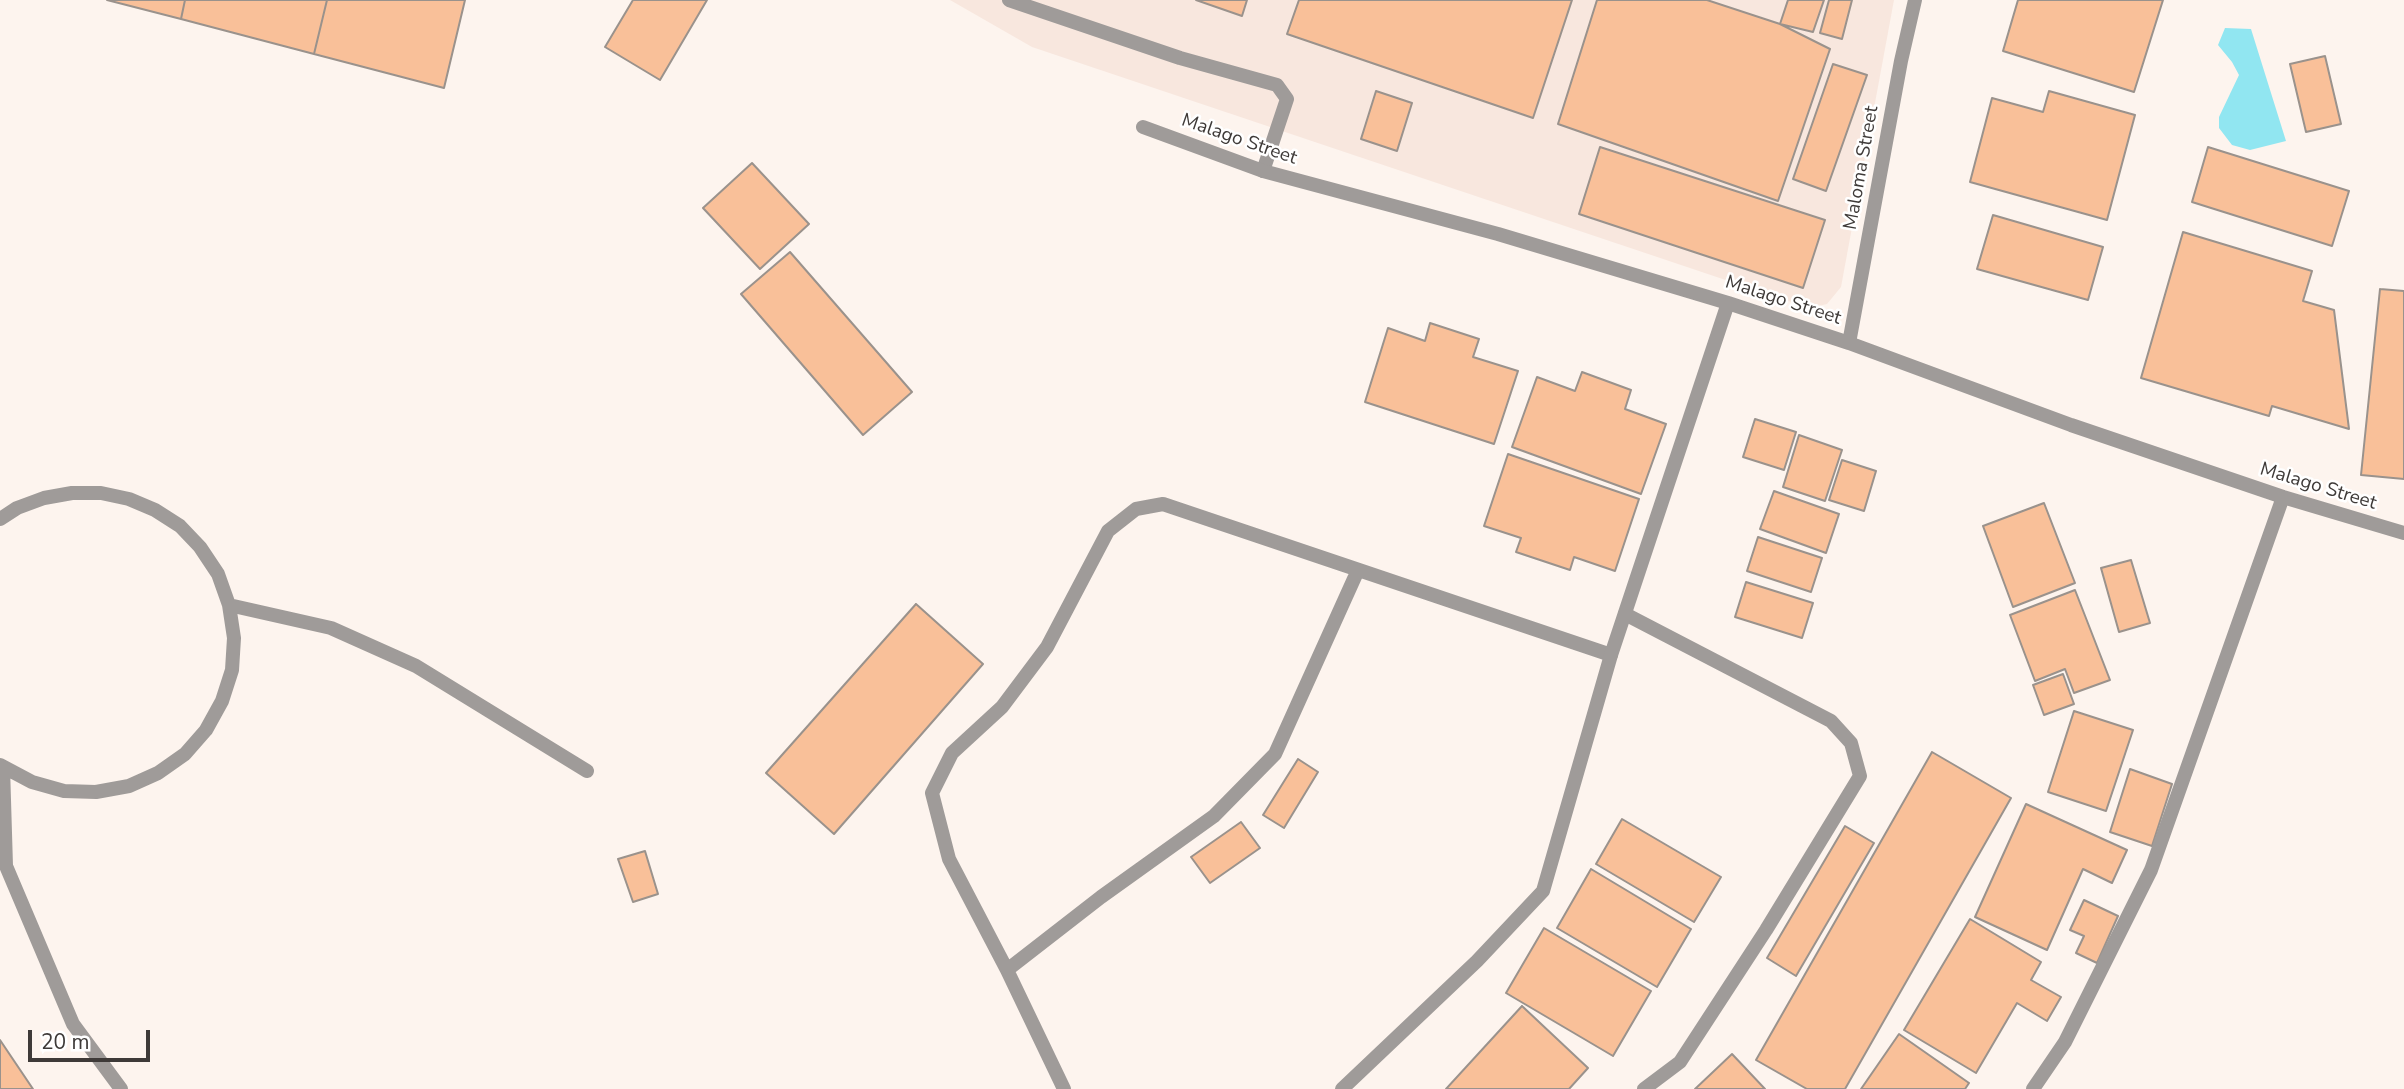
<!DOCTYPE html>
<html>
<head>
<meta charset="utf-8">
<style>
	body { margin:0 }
	#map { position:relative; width:2404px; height:1089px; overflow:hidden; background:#fdf4ee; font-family:"Nunito Sans",sans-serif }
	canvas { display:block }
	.scale { position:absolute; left:28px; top:1030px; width:122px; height:32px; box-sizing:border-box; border:4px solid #3e3a38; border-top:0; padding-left:9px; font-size:21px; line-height:24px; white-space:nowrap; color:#3e3a38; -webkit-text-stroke:5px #fff; paint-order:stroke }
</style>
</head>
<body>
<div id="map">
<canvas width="2404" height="1089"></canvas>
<div class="scale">20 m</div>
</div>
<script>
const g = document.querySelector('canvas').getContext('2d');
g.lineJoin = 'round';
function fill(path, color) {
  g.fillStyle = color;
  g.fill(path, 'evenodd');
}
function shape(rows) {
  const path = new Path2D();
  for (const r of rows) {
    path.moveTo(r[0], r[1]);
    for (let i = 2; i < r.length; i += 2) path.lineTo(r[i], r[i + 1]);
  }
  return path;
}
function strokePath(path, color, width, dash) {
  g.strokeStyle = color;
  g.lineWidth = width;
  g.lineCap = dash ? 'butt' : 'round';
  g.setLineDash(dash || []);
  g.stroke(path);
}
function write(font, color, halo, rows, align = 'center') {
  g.font = font + ' "Nunito Sans",sans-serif';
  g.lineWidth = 5;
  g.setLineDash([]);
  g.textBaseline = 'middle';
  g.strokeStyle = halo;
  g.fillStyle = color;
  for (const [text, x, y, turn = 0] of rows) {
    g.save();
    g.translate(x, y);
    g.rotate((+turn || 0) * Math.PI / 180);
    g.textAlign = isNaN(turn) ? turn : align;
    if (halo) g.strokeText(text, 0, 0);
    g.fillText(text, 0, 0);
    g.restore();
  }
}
fill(shape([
	[950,0,1894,0,1841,287,1827,304,1809,308,1032,47]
]), '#f8e7de');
fill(shape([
	[2225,28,2251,29,2286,141,2250,150,2232,145,2219,128,2219,117,2239,75,2232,62,2218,45]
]), '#91e6f1');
const building = shape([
	[107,0,185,0,181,19,107,0],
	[185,0,327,0,314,54,181,19,185,0],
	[327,0,465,0,444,88,314,54,327,0],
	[633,0,707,0,660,80,605,47,633,0],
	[1196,0,1247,0,1242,16,1196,0],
	[1299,0,1572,0,1533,118,1287,34,1299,0],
	[1597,0,1707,0,1780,24,1830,49,1778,201,1558,124,1597,0],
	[1788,0,1824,0,1813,32,1780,24,1788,0],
	[1829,0,1852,0,1842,39,1820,33,1829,0],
	[2018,0,2163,0,2134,92,2003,51,2018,0],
	[2325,56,2341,124,2306,132,2290,64,2325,56],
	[1833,64,1867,75,1826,191,1793,179,1833,64],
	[1376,91,1412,103,1397,151,1361,139,1376,91],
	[2049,91,2135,115,2107,220,1970,182,1992,98,2043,112,2049,91],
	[1600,147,1825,220,1803,288,1579,214,1600,147],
	[2208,147,2349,191,2332,246,2192,202,2208,147],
	[752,163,809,224,760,269,703,208,752,163],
	[1993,215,2103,247,2088,300,1977,269,1993,215],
	[2183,232,2312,271,2303,301,2334,310,2349,429,2272,406,2269,416,2141,378,2183,232],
	[790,252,912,392,863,435,741,294,790,252],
	[2380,289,2404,291,2404,479,2361,475,2380,289],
	[1430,323,1479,339,1473,357,1518,371,1494,444,1365,402,1388,328,1425,341,1430,323],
	[1582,372,1631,390,1625,409,1666,424,1641,494,1512,447,1537,377,1575,391,1582,372],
	[1755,419,1796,432,1784,470,1743,457,1755,419],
	[1799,435,1842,450,1825,501,1783,487,1799,435],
	[1508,454,1639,499,1615,571,1574,557,1570,570,1516,552,1521,538,1484,526,1508,454],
	[1842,460,1876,471,1864,511,1829,500,1842,460],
	[1774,491,1839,514,1826,553,1760,529,1774,491],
	[2044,503,2075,583,2013,607,1983,526,2044,503],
	[1758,537,1822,558,1811,592,1747,571,1758,537],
	[2131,560,2150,623,2119,632,2101,568,2131,560],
	[1746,582,1813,603,1802,638,1735,617,1746,582],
	[2075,590,2110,680,2074,693,2065,669,2035,681,2010,615,2075,590],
	[916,604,983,664,834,834,766,773,916,604],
	[2063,674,2074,704,2044,715,2033,685,2063,674],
	[2074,711,2133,730,2106,811,2048,792,2074,711],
	[1932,752,2011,798,1845,1089,1807,1089,1756,1060,1932,752],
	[1298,759,1318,772,1284,828,1263,815,1298,759],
	[2130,769,2172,784,2152,846,2110,832,2130,769],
	[2026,804,2127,850,2112,883,2083,869,2047,950,1975,917,2026,804],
	[1622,819,1721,877,1694,922,1596,864,1622,819],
	[1241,822,1260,848,1210,883,1191,857,1241,822],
	[1845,826,1874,843,1796,976,1767,958,1845,826],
	[645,851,658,894,633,902,618,859,645,851],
	[1591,869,1691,929,1657,987,1557,928,1591,869],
	[2084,900,2118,916,2097,963,2076,953,2084,936,2070,930,2084,900],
	[1970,919,2041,962,2031,980,2061,997,2047,1021,2017,1003,1976,1073,1904,1030,1970,919],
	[1544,928,1651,991,1613,1056,1506,993,1544,928],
	[1522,1006,1588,1068,1569,1089,1446,1089,1522,1006],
	[1899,1034,1969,1083,1965,1089,1861,1089,1899,1034],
	[0,1040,33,1089,0,1089,0,1040],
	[1732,1054,1765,1089,1695,1089,1732,1054]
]);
fill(building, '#f9c099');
strokePath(building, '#9a928c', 2);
strokePath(shape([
	[1009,0,1180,58,1277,85,1287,99,1263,171],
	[0,519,17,508,44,498,72,493,101,493,129,499,155,510,180,526,200,547,218,574,229,605,234,638,232,670,222,701,206,730,185,754,158,773,129,786,96,792,64,791,32,782,0,765],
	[229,605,331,628,416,666,587,771],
	[1625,614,1831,721,1851,743,1860,776,1766,930,1680,1062,1644,1089],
	[3,767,6,866,73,1024,121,1089],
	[1007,970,1101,897,1214,816,1275,754,1358,570],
	[1064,1089,1007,970,949,859,932,793,952,753,1002,707,1047,647,1108,531,1136,509,1163,504,1611,655]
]), '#9f9b99', 14);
strokePath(shape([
	[1143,127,1263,171,1498,234,1728,303,1849,343,2071,425,2283,497,2404,533],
	[1849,343,1901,61,1915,0],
	[1342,1089,1477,961,1543,891,1611,655,1728,303],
	[2033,1089,2065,1042,2151,870,2283,497]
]), '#9f9b99', 14);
write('19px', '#3e3a38', '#fff', [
	["Malago Street",1239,140,19],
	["Maloma Street",1862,168,-80],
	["Malago Street",1783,301,18],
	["Malago Street",2318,487,17]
]);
</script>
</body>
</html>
